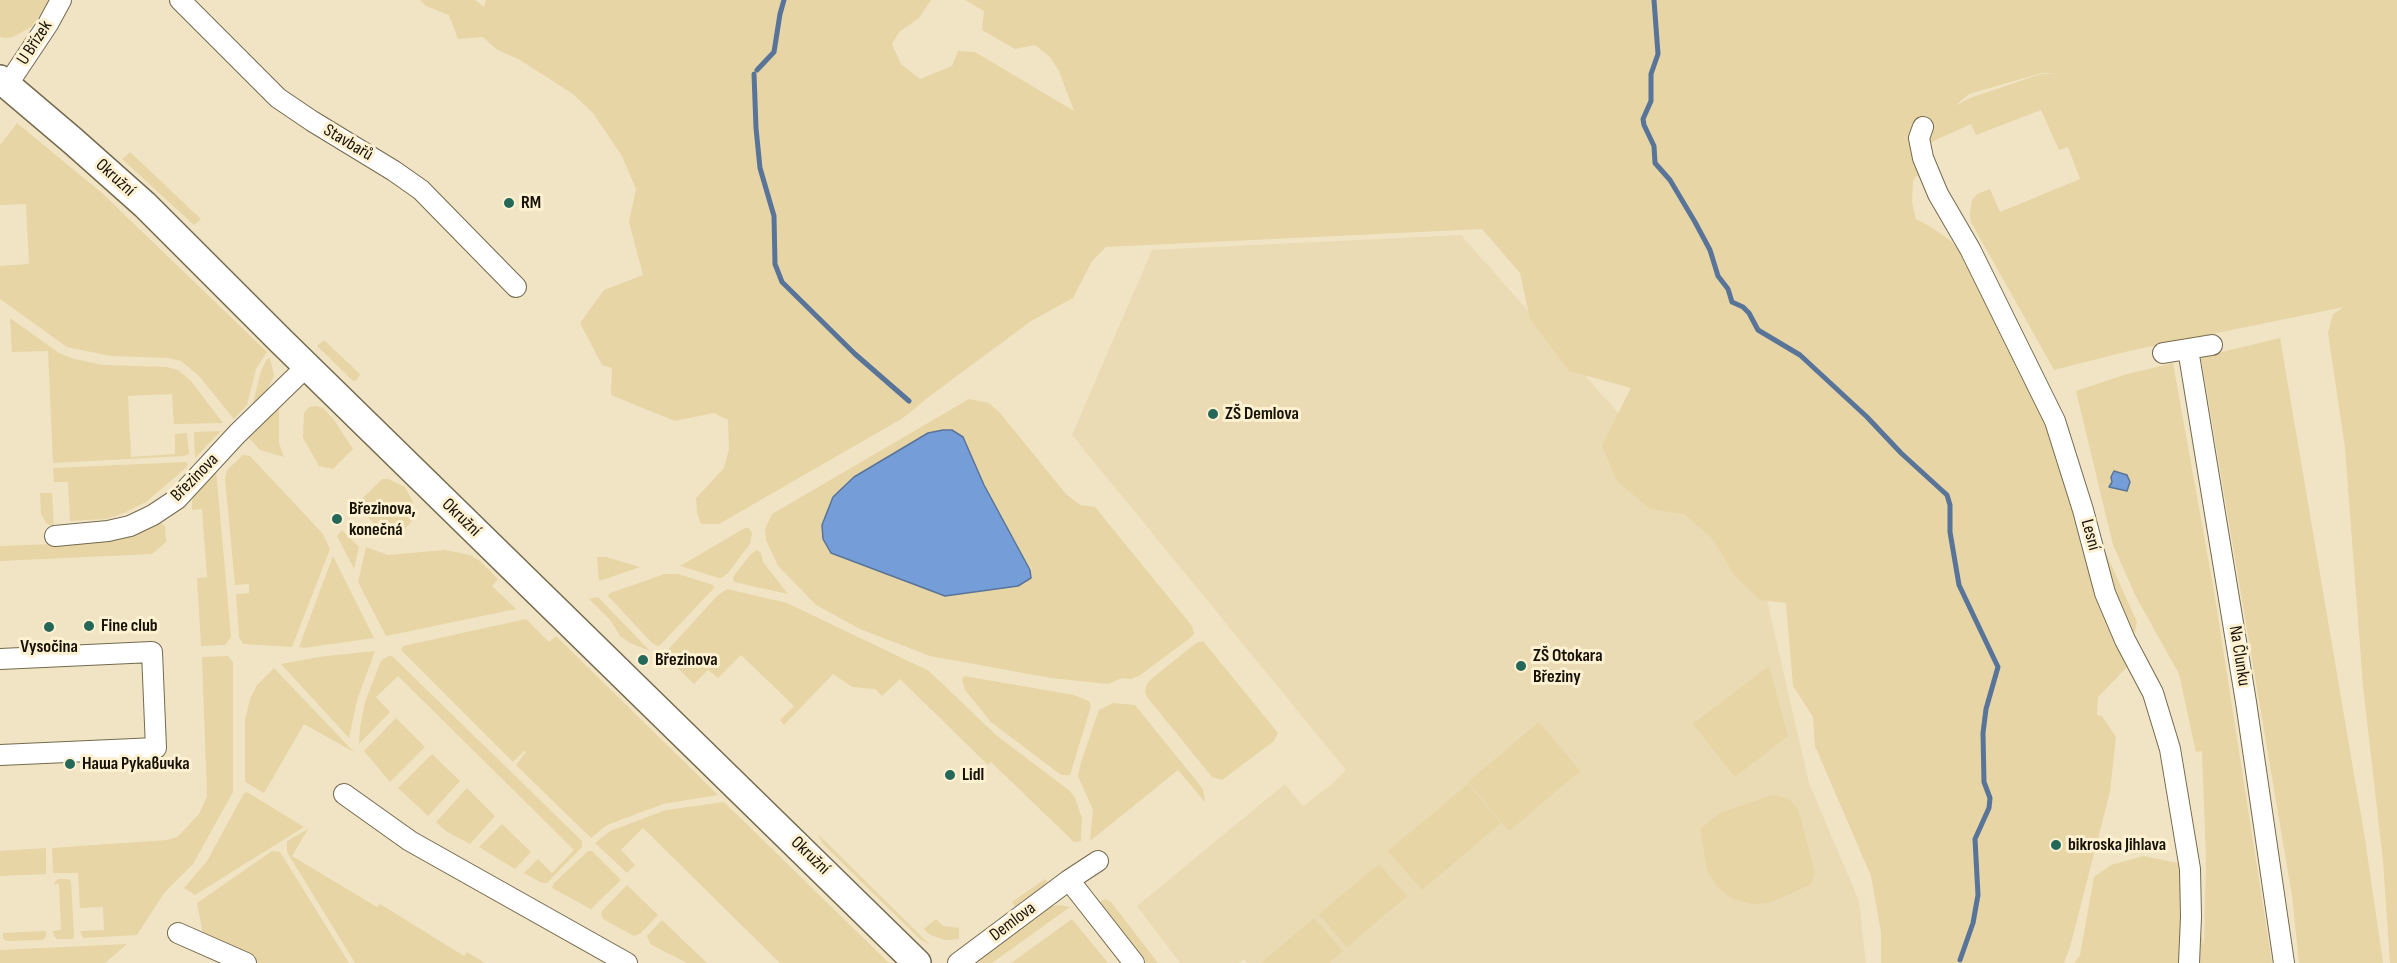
<!DOCTYPE html>
<html>
<head>
<meta charset="utf-8">
<style>
	body { margin:0 }
	canvas { display:block; background:#f0e4c4 }
</style>
</head>
<body>
<canvas width="2397" height="963"></canvas>
<script>
const g = document.querySelector('canvas').getContext('2d');
g.lineJoin = 'round';
function fill(path, color) {
  g.fillStyle = color;
  g.fill(path, 'evenodd');
}
function shape(rows) {
  const path = new Path2D();
  for (const r of rows) {
    path.moveTo(r[0], r[1]);
    for (let i = 2; i < r.length; i += 2) path.lineTo(r[i], r[i + 1]);
  }
  return path;
}
function strokePath(path, color, width, dash) {
  g.strokeStyle = color;
  g.lineWidth = width;
  g.lineCap = dash ? 'butt' : 'round';
  g.setLineDash(dash || []);
  g.stroke(path);
}
function write(font, color, halo, rows, align = 'center') {
  g.font = font + ' "Sofia Sans Condensed",sans-serif';
  g.lineWidth = 6;
  g.setLineDash([]);
  g.textBaseline = 'middle';
  g.strokeStyle = halo;
  g.fillStyle = color;
  for (const [text, x, y, turn = 0] of rows) {
    g.save();
    g.translate(x, y);
    g.rotate((+turn || 0) * Math.PI / 180);
    g.textAlign = isNaN(turn) ? turn : align;
    if (halo) g.strokeText(text, 0, 0);
    g.fillText(text, 0, 0);
    g.restore();
  }
}
fill(shape([
	[1461,235,1649,448,1753,539,1809,783,1859,901,1866,963,1247,963,1244,959,1239,963,1180,963,1137,906,1285,784,1303,806,1332,784,1346,770,1072,435,1152,250]
]), '#eadbb4');
fill(shape([
	[0,0,49,0,45,9,31,27,13,37,5,38,0,37],
	[420,0,475,0,484,7,486,0,931,0,919,18,899,32,892,44,901,64,920,79,952,66,958,51,975,52,1074,111,1059,71,1050,57,1035,45,1015,49,982,30,984,11,965,0,2397,0,2397,963,2390,963,2383,861,2363,686,2345,448,2328,333,2333,314,2344,307,2129,351,2054,370,1971,222,1970,214,1972,200,1977,194,1990,189,2000,212,2080,179,2068,147,2059,150,2041,110,1976,135,1971,124,1927,144,1933,182,1916,176,1913,181,1912,203,1916,219,1931,227,1951,241,1970,264,2072,478,2137,622,2128,666,2098,697,2097,715,2102,716,2116,737,2110,792,2070,947,2064,963,1881,963,1881,932,1871,876,1815,746,1813,717,1793,686,1786,603,1760,600,1734,575,1713,539,1684,514,1650,509,1616,480,1602,445,1631,388,1569,371,1530,319,1520,273,1482,229,1106,247,1092,261,1073,298,1031,321,930,396,903,418,719,524,701,524,697,513,696,498,724,468,729,449,728,420,714,413,675,421,611,395,612,368,602,365,580,323,604,290,643,275,629,222,636,189,622,156,593,113,573,94,520,60,496,49,483,37,458,39,449,15,426,6],
	[2042,73,2058,73,2041,74,1970,98,1955,106,1969,94],
	[17,123,102,193,267,352,256,369,247,405,234,419,199,376,181,361,168,358,111,356,67,347,0,299,0,266,29,264,26,204,0,205,0,145],
	[130,152,201,219,194,225,122,159],
	[10,318,59,353,74,359,103,365,167,367,178,370,191,381,223,423,174,424,172,394,128,396,131,457,175,454,175,434,187,433,189,454,184,456,53,463,48,351,12,352],
	[2280,338,2365,839,2383,963,2299,963,2292,896,2201,357],
	[324,340,360,374,357,380,353,381,317,346],
	[270,358,274,376,266,392,252,407,261,371,267,359],
	[2173,363,2214,591,2272,963,2074,963,2080,955,2094,877,2111,865,2143,856,2183,864,2189,873,2204,946,2206,858,2202,751,2196,752,2179,674,2135,595,2113,545,2076,391,2124,375],
	[969,399,989,403,1000,413,1066,494,1080,505,1095,507,1192,626,1194,634,1190,638,1139,676,1131,679,1122,678,1108,684,1051,678,930,656,860,629,816,605,778,566,766,540,765,529,772,514],
	[943,430,952,430,963,437,984,485,1030,569,1032,565,1030,578,945,596,831,553],
	[316,406,323,408,334,420,353,449,333,469,319,466,303,438,304,413,309,407],
	[279,407,279,443,284,457,260,450,248,437],
	[221,431,195,458,194,432],
	[243,455,250,456,323,534,330,549,292,647,243,644,239,637,236,594,249,593,249,584,235,585,225,479,227,470],
	[185,462,188,464,187,467,146,502,124,513,106,519,70,521,68,482,54,482,53,468],
	[216,470,231,637,225,645,201,646,197,578,207,577,202,509,192,510,192,500,195,493],
	[382,479,388,479,405,487,413,502,413,517,410,523,404,530,396,534,389,535,380,531,357,504],
	[40,493,52,493,54,527,46,523,41,514],
	[159,522,165,526,166,542,152,554,0,561,0,546,105,542,130,536],
	[745,528,749,528,752,533,750,544,728,573,723,577,719,578,680,566],
	[342,530,359,547,354,569,337,536],
	[366,547,388,555,444,550,470,555,480,561,498,579,492,586,516,609,386,636,358,582],
	[757,550,761,553,763,562,788,594,734,582,733,578,735,574,751,554],
	[333,556,374,638,304,648,299,647],
	[597,557,606,557,640,567,599,581],
	[665,574,678,574,713,585,714,588,662,643,658,646,653,644,608,596,610,593],
	[727,589,787,603,929,671,996,735,1070,791,1075,798,1082,818,1081,841,1074,842,991,762,988,765,900,679,882,696,875,689,852,687,833,674,784,725,780,720,794,706,741,655,718,678,708,670,694,684,666,657,666,652,717,596],
	[598,597,650,651,630,643,620,636,611,621,589,599],
	[526,619,549,642,556,636,718,795,663,804,607,825,591,838,516,765,526,752,524,751,513,762,401,650,403,646],
	[1203,641,1278,733,1274,741,1222,780,1212,777,1147,697,1145,692,1147,684,1149,681,1196,643],
	[375,651,357,700,349,738,281,664,318,657],
	[228,656,233,662,233,792,193,864,164,893,137,935,83,938,80,931,104,930,103,907,80,908,78,873,53,873,52,848,167,840,177,837,184,830,199,814,207,796,202,657],
	[389,656,392,656,582,841,582,847,547,883,542,883,524,873,538,859,552,873,574,850,398,676,376,697,390,712,359,744,360,728,365,702,380,663,383,659],
	[1769,666,1788,736,1735,777,1693,724],
	[274,668,354,752,304,724,264,793,245,782,245,720,250,699,257,685],
	[964,676,1074,695,1089,701,1091,706,1070,775,1061,775,991,722,965,690,962,680],
	[1113,703,1135,705,1203,789,1205,802,1178,770,1090,841,1093,810,1078,776,1081,762,1099,710],
	[396,718,425,747,390,782,364,751],
	[1539,722,1580,771,1509,831,1468,782],
	[432,754,460,781,428,816,398,788],
	[1468,784,1501,823,1422,890,1388,851],
	[467,788,495,816,470,844,446,831,436,822],
	[247,792,304,827,195,895,184,888,207,861,244,793],
	[1772,795,1788,798,1798,809,1815,874,1810,885,1769,903,1752,904,1733,899,1718,888,1707,870,1700,829,1720,813],
	[724,802,889,963,780,963,643,828,621,850,635,865,627,873,595,843,610,831,666,810],
	[502,824,531,852,515,869,479,847],
	[308,829,292,856,377,907,380,904,464,956,467,952,485,963,355,963,287,852,287,841],
	[818,834,930,945,920,939,823,844],
	[46,848,46,874,0,876,0,851],
	[272,851,280,852,349,963,259,963,204,939,197,903],
	[588,851,592,851,621,880,591,909,552,888,554,883],
	[1379,864,1407,896,1347,947,1319,914],
	[58,879,68,879,71,881,74,936,72,939,57,939,54,936,53,931,61,930,59,884,53,884],
	[1045,879,1050,885,1016,909,1012,902],
	[627,885,658,915,641,933,634,936,603,919,601,914,602,911],
	[1105,899,1111,902,1158,963,1144,963,1097,903],
	[1059,905,1070,907,992,963,978,963,985,954,1049,907],
	[1314,918,1343,951,1329,963,1261,963],
	[936,919,943,926,959,928,959,939,945,940,930,935,924,929],
	[1072,919,1108,963,1011,963],
	[662,920,707,963,687,963,650,944,647,936],
	[46,931,46,936,43,940,6,941,3,938,3,933],
	[127,944,105,963,0,963,0,950]
]), '#e7d5a5');
const water = shape([
	[943,430,952,430,963,437,984,485,1030,570,1031,578,1018,586,945,596,831,553,823,539,822,525,833,497,854,477,928,433,943,430],
	[2114,471,2127,475,2130,482,2127,491,2109,487,2112,482,2111,477,2114,471]
]);
fill(water, '#759ed8');
strokePath(water, '#597499', 1.5);
strokePath(shape([
	[1654,0,1658,54,1651,74,1651,101,1643,119,1644,125,1654,146,1655,163,1670,180,1695,222,1710,250,1718,276,1728,289,1732,302,1743,307,1749,313,1758,330,1800,355,1867,417,1901,453,1947,495,1950,505,1950,532,1959,585,1998,667,1986,709,1983,733,1984,782,1990,798,1989,808,1975,839,1978,895,1973,923,1960,960],
	[757,70,774,52,780,14,784,0],
	[754,74,756,128,760,168,774,216,775,264,782,282,855,354,909,401]
]), '#597499', 5);
const street = shape([
	[180,0,278,98,312,121,394,171,421,190,516,287],
	[8,84,48,24,61,0],
	[1923,127,1919,138,1923,158,1938,194,1970,249,2055,421,2083,510,2105,593,2125,640,2153,693,2170,749,2190,869,2191,917,2189,963],
	[2188,349,2246,702,2284,963],
	[2163,353,2212,345],
	[55,536,108,531,130,526,153,515,177,499,237,434,307,366],
	[0,659,152,652,156,748,0,755],
	[344,794,410,841,627,963],
	[1069,880,1098,861],
	[178,933,246,963],
	[958,963,1069,880,1134,963]
]);
const secondary = shape([
	[0,79,73,141,145,205,281,341,917,963]
]);
strokePath(street, '#756a4e', 22);
strokePath(secondary, '#756a4e', 30);
strokePath(street, '#fff', 20);
strokePath(secondary, '#fff', 27);
for (const [x, y, r, color] of [
	[509,203,6,"#246859"],
	[1213,414,6,"#246859"],
	[337,519,6,"#246859"],
	[89,626,6,"#246859"],
	[49,627,6,"#246859"],
	[643,660,6,"#246859"],
	[1521,666,6,"#246859"],
	[70,764,6,"#246859"],
	[950,775,6,"#246859"],
	[2056,845,6,"#246859"]
]) {
  const dot = new Path2D();
  dot.arc(x, y, r, 0, 2 * Math.PI);
  g.fillStyle = color;
  g.fill(dot);
  strokePath(dot, '#fdf1d1', 2);
}
write('18px', '#171207', '#fdf1d1', [
	["U Břízek",35,43,-57],
	["Stavbařů",348,143,31],
	["Okružní",115,178,42],
	["Březinova",195,478,-45],
	["Okružní",461,518,44],
	["Lesní",2090,535,75],
	["Na Člunku",2239,656,81],
	["Okružní",810,856,44],
	["Demlova",1013,922,-37]
]);
write('bold 18px', '#171207', '#fdf1d1', [
	["RM",521,203],
	["ZŠ Demlova",1225,414],
	["Březinova,",349,509],
	["konečná",349,530],
	["Fine club",101,626],
	["Vysočina",49,647,"center"],
	["ZŠ Otokara",1533,656],
	["Březiny",1533,677],
	["Březinova",655,660],
	["Наша Рукавичка",82,764],
	["Lidl",962,775],
	["bikroska Jihlava",2068,845]
], 'left');
</script>
</body>
</html>
